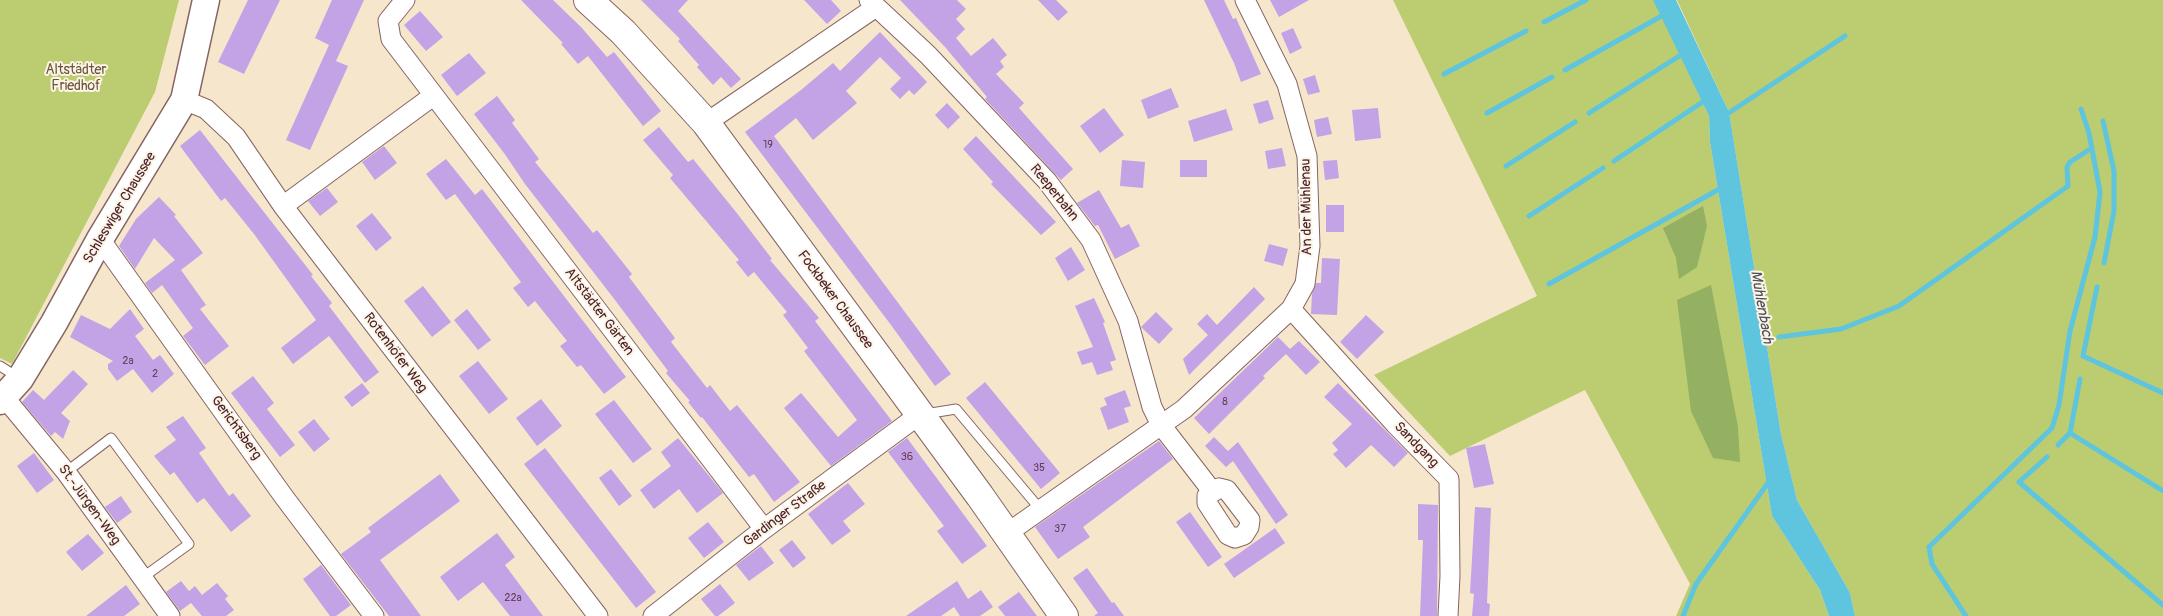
<!DOCTYPE html>
<html>
<head>
<meta charset="utf-8">
<style>
	body { margin:0 }
	canvas { display:block; background:#f5e6cc }
</style>
</head>
<body>
<canvas width="2163" height="616"></canvas>
<script>
const g = document.querySelector('canvas').getContext('2d');
g.lineJoin = 'round';
function fill(path, color) {
  g.fillStyle = color;
  g.fill(path, 'evenodd');
}
function shape(rows) {
  const path = new Path2D();
  for (const r of rows) {
    path.moveTo(r[0], r[1]);
    for (let i = 2; i < r.length; i += 2) path.lineTo(r[i], r[i + 1]);
  }
  return path;
}
function strokePath(path, color, width, dash) {
  g.strokeStyle = color;
  g.lineWidth = width;
  g.lineCap = dash ? 'butt' : 'round';
  g.setLineDash(dash || []);
  g.stroke(path);
}
function write(font, color, halo, rows, align = 'center') {
  g.font = font + ' Pangolin,sans-serif';
  g.lineWidth = 4;
  g.setLineDash([]);
  g.textBaseline = 'middle';
  g.strokeStyle = halo;
  g.fillStyle = color;
  for (const [text, x, y, turn = 0] of rows) {
    g.save();
    g.translate(x, y);
    g.rotate((+turn || 0) * Math.PI / 180);
    g.textAlign = isNaN(turn) ? turn : align;
    if (halo) g.strokeText(text, 0, 0);
    g.fillText(text, 0, 0);
    g.restore();
  }
}
fill(shape([
	[0,0,179,0,155,92,12,364,0,358],
	[1393,0,1654,0,1709,116,1710,142,1772,516,1820,590,1829,616,1676,616,1690,584,1585,390,1450,456,1374,375,1537,296],
	[1677,0,2163,0,2163,616,1855,616,1850,593,1797,500,1781,434,1729,112]
]), '#bbcd70');
fill(shape([
	[1703,206,1707,226,1697,267,1679,279,1676,258,1663,228],
	[1711,285,1738,427,1740,462,1713,458,1691,411,1677,300]
]), '#94b062');
fill(shape([
	[1653,0,1676,0,1729,112,1781,434,1797,500,1850,593,1855,616,1829,616,1820,590,1772,516,1710,142,1709,116]
]), '#5fc4dd');
strokePath(shape([
	[1544,22,1586,0],
	[1565,70,1667,13],
	[1444,74,1526,31],
	[1487,113,1552,77],
	[1589,113,1684,53],
	[1724,116,1845,36],
	[2103,121,2114,171,2114,211,2104,263],
	[1614,161,1707,99],
	[1506,166,1575,122],
	[1529,216,1603,168],
	[1549,284,1723,187],
	[2097,287,2083,356,2163,393],
	[1779,337,1841,329,1899,306,2068,186,2067,167,2070,162,2092,148],
	[2070,433,2163,491],
	[2058,445,2070,433,2080,379],
	[2047,457,2019,482,2163,605],
	[1683,616,1696,584,1770,480],
	[1966,616,1932,564,1929,547,2052,428,2059,405,2070,331,2095,237,2100,192,2089,133,2081,109]
]), '#5fc4dd', 5);
fill(shape([
	[248,0,280,0,244,74,218,62],
	[332,0,364,0,336,61,348,66,310,150,286,140,329,45,315,38],
	[521,0,553,0,581,27,607,57,614,52,661,111,643,126,588,56,578,64,561,44,563,43],
	[641,0,688,0,678,11,741,79,731,88,721,77,713,85,697,67,699,65,678,41,680,39],
	[804,0,831,0,841,11,827,24],
	[900,0,957,0,966,9,956,19,965,29,956,38,971,56,993,38,1007,55,1000,61,1004,67,996,74,1024,103,1019,108,1073,169,1061,180,985,99,987,97,945,47],
	[1038,0,1056,0,1068,12,1058,21],
	[1204,0,1224,0,1233,19,1236,18,1261,74,1241,82,1234,63],
	[1270,0,1309,0,1279,17],
	[420,11,443,37,426,51,404,25],
	[1293,28,1302,48,1290,54,1281,33],
	[880,32,927,82,914,95,909,90,900,99,890,89,901,78,880,57,846,91,857,103,813,140,796,118,774,136,951,374,935,386,891,325,745,132,801,90,833,63,840,71],
	[469,53,486,73,457,96,441,75],
	[1315,75,1320,92,1308,95,1303,79],
	[1171,88,1179,107,1148,119,1141,100],
	[497,96,515,120,512,123,539,159,535,162,593,233,597,230,632,274,629,277,675,338,671,342,707,388,710,385,730,411,737,405,800,482,774,502,754,474,749,477,702,417,701,418,688,402,690,401,666,373,668,371,615,300,525,184,504,153,474,114],
	[1268,100,1274,119,1259,124,1253,104],
	[947,103,960,117,948,129,935,115],
	[1104,108,1124,135,1100,153,1080,126],
	[1378,108,1381,138,1355,141,1352,110],
	[1226,109,1233,130,1194,142,1188,121],
	[1328,117,1332,134,1317,137,1314,120],
	[659,127,688,162,693,159,736,212,772,259,770,260,819,318,815,321,892,421,831,466,784,408,801,393,838,437,857,420,804,351,808,348,783,315,787,312,754,272,748,277,736,262,739,260,670,178,673,175,643,140],
	[200,130,313,275,311,276,332,303,329,306,379,372,365,383,329,336,293,364,281,348,316,320,254,234,225,198,221,201,180,146],
	[976,136,1056,222,1041,235,991,184,993,182,963,149],
	[384,146,397,163,375,180,362,162],
	[1282,148,1286,166,1268,169,1265,151],
	[446,159,475,195,482,189,626,377,604,394,581,365,577,367,560,346,567,341,535,301,528,307,513,288,521,282,455,194,446,200,426,174],
	[1122,160,1145,162,1143,188,1120,186],
	[1180,160,1207,160,1207,177,1180,177],
	[1337,160,1339,178,1325,180,1323,161],
	[327,188,338,202,320,216,308,201],
	[1099,190,1121,228,1129,224,1140,246,1115,259,1098,225,1095,226,1077,203],
	[159,197,176,215,174,216,203,253,181,270,206,305,200,309,229,346,205,365,183,336,193,328,162,285,152,293,145,283,175,260,154,238,135,269,119,246,136,219],
	[1326,205,1344,205,1344,232,1326,232],
	[372,213,392,238,376,251,356,226],
	[1269,244,1288,249,1283,266,1264,261],
	[1071,247,1085,270,1068,281,1055,258],
	[1322,258,1340,259,1337,315,1311,314,1312,294,1316,283,1321,283],
	[423,286,451,322,432,337,404,301],
	[1254,287,1265,299,1189,375,1183,359,1208,335,1197,324,1207,314,1217,325],
	[1094,298,1105,322,1103,323,1116,360,1110,362,1113,370,1097,375,1092,362,1082,365,1077,352,1093,347,1075,306],
	[130,309,144,329,135,336,153,360,160,355,174,374,152,393,133,369,117,381,108,369,108,364,113,361,70,337,81,315,110,329],
	[467,309,491,340,478,350,454,320],
	[1156,312,1173,329,1159,344,1141,327],
	[1366,315,1384,332,1357,359,1340,342],
	[1278,337,1290,349,1299,341,1320,362,1306,375,1286,354,1263,376,1265,378,1209,434,1194,418],
	[478,361,508,399,489,414,459,376],
	[73,370,88,384,61,413,70,421,63,439,55,432,51,436,22,402,33,390,44,400],
	[253,376,274,403,267,409,295,445,280,457,231,393],
	[985,382,1060,473,1041,489,966,398],
	[362,383,370,393,352,407,344,397],
	[1338,383,1408,453,1394,467,1371,445,1346,468,1333,454,1338,450,1332,443,1352,424,1324,397],
	[1125,390,1131,406,1124,408,1129,422,1108,430,1100,408,1107,405,1104,398],
	[541,399,562,426,537,446,516,418],
	[614,400,652,449,633,463,595,414],
	[183,416,206,448,199,453,229,496,233,493,251,516,231,532,204,498,197,503,174,472,170,475,154,456,176,440,166,427],
	[314,419,330,439,314,452,298,432],
	[1214,437,1228,451,1238,442,1288,515,1276,524,1233,461,1226,467,1205,446],
	[678,438,723,493,697,513,679,489,654,509,640,490,671,466,661,452],
	[907,438,987,546,962,564,937,531,944,526,888,452],
	[1159,441,1173,459,1083,527,1090,537,1058,559,1035,527],
	[1485,444,1494,484,1474,488,1466,448],
	[545,448,656,592,636,608,524,464],
	[34,453,54,480,37,493,17,466],
	[611,469,632,496,619,506,599,478],
	[440,474,460,501,380,560,421,616,389,616,341,554,371,532,368,528],
	[848,483,865,504,843,521,851,531,832,545,808,514],
	[121,496,132,512,117,523,105,507],
	[1418,504,1438,505,1437,616,1420,616,1423,540,1418,540],
	[1475,507,1491,508,1487,603,1490,604,1489,616,1472,616,1474,594,1470,593],
	[1190,512,1222,557,1208,567,1176,522],
	[708,522,724,542,704,558,688,538],
	[1275,528,1285,543,1234,578,1224,564],
	[497,533,515,557,505,565,543,616,510,616,483,582,458,601,440,577],
	[88,534,104,553,82,571,66,552],
	[792,540,806,558,793,568,779,550],
	[761,546,774,563,749,581,736,565],
	[321,565,351,605,336,616,330,616,303,579],
	[1087,568,1112,603,1114,602,1124,616,1094,616,1098,613,1073,578],
	[181,581,189,591,195,586,202,595,217,583,228,596,225,599,234,610,226,616,202,616,191,603,180,611,166,592],
	[957,581,968,599,981,590,993,607,980,616,960,616,954,607,941,616,906,616],
	[720,584,735,603,718,616,715,616,701,599],
	[126,585,140,604,124,616,86,616],
	[1019,592,1037,616,1005,616,998,607]
]), '#c3a3e6');
const lane = shape([
	[0,366,19,378],
	[925,414,956,409,1040,509],
	[66,472,111,438,189,544,142,578]
]);
const street = shape([
	[405,0,388,21,391,39,764,529],
	[869,0,928,55,1047,181,1091,240,1128,321,1152,407,1161,425,1212,491],
	[184,100,206,109,236,137,283,206,598,616],
	[706,123,876,7],
	[283,206,433,96],
	[100,239,284,497,374,616],
	[1291,309,1395,424,1449,479,1450,576,1448,616],
	[4,397,66,472,170,616],
	[1219,488,1227,490,1250,520,1249,527,1244,535,1235,538,1228,535,1207,503,1207,496,1219,488],
	[1006,534,1184,409,1291,309,1305,284,1310,246,1307,156,1287,84,1245,0],
	[653,616,764,529,919,415]
]);
const secondary = shape([
	[0,401,20,379,54,323,100,239,184,100,206,0]
]);
const primary = shape([
	[588,0,623,32,706,123,980,496,1064,616]
]);
strokePath(lane, '#866563', 11);
strokePath(street, '#866563', 21);
strokePath(secondary, '#866563', 29);
strokePath(primary, '#866563', 30);
strokePath(lane, '#fff', 9);
strokePath(street, '#fff', 19);
strokePath(secondary, '#fff', 26);
strokePath(primary, '#fff', 28);
write('11px', '#68405a', null, [
	["19",768,145],
	["2a",128,361],
	["2",155,374],
	["8",1225,402],
	["36",907,457],
	["35",1039,468],
	["37",1060,529],
	["22a",513,598]
]);
write('14px', '#6c5340', '#fcf5e5', [
	["Altstädter",76,70],
	["Friedhof",76,86]
]);
write('14px', '#4a1f2b', '#fcf5e5', [
	["Reeperbahn",1054,193,51],
	["An der Mühlenau",1307,207,-91],
	["Schleswiger Chaussee",120,208,-59],
	["Fockbeker Chaussee",835,300,54],
	["Altstädter Gärten",599,312,53],
	["Rotenhöfer Weg",395,353,53],
	["Gerichtsberg",236,428,54],
	["Sandgang",1416,445,46],
	["St.-Jürgen-Weg",89,505,54],
	["Gardinger Straße",785,514,-37]
]);
write('italic 15px', '#505160', '#fcf5e5', [
	["Mühlenbach",1761,307,80]
]);
</script>
</body>
</html>
